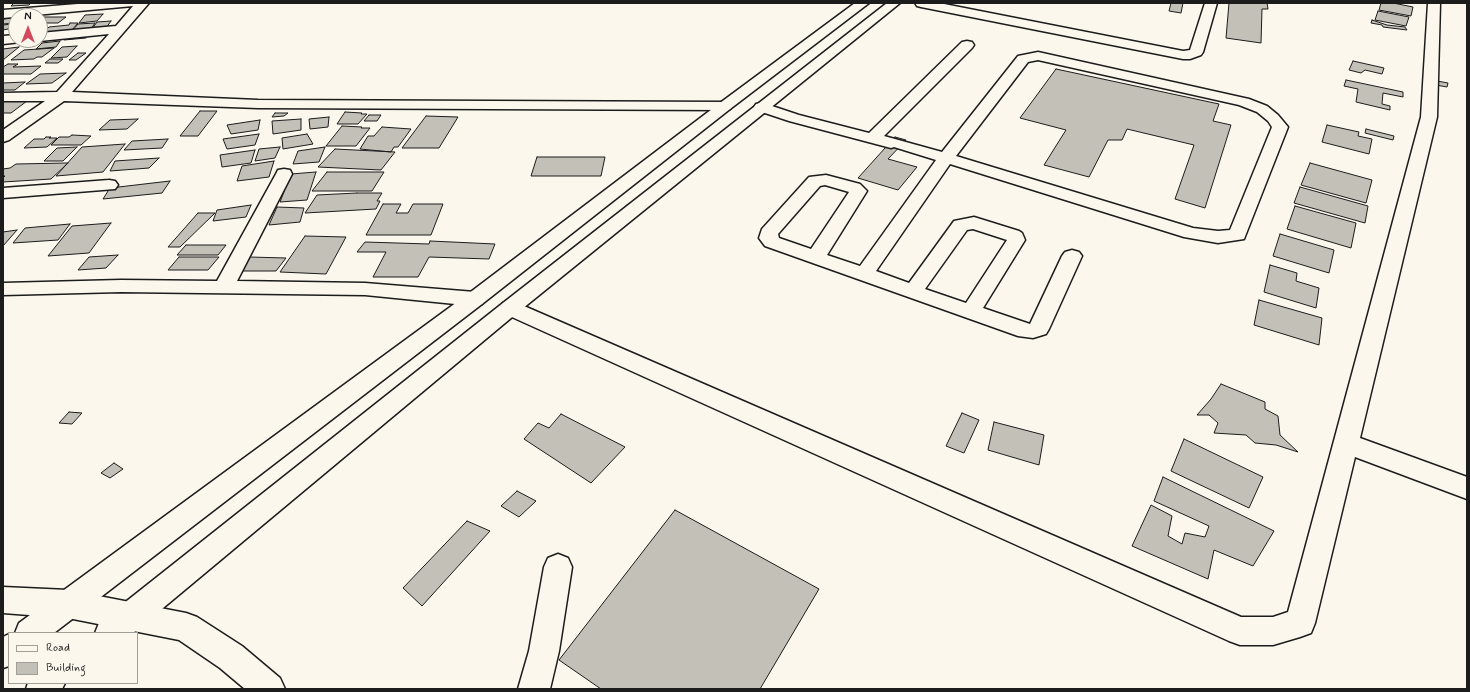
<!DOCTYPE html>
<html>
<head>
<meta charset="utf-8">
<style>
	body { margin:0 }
	#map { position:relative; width:1470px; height:692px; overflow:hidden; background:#fbf7ec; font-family:Mynerve,sans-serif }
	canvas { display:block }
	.frame { position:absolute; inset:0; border:4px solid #1c1c1c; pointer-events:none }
	.legend { position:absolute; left:8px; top:632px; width:130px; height:52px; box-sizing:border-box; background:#fbf7ec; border:1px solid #a29f99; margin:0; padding:5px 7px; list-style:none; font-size:12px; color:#1c1c1c }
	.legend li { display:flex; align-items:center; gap:8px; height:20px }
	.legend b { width:20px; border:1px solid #a29f99 }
	.north { position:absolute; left:8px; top:8px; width:40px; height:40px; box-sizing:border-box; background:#fbf7ec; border:1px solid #a29f99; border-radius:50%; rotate:0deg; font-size:11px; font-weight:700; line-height:16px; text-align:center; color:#1c1c1c }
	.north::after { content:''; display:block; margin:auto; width:14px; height:18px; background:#d1495b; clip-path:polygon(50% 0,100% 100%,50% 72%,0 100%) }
</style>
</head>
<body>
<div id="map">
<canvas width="1470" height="692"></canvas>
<div class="frame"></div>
<ul class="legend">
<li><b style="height:5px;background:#fbf7ec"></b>Road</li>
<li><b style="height:11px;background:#c3c0b8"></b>Building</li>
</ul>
<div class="north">N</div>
</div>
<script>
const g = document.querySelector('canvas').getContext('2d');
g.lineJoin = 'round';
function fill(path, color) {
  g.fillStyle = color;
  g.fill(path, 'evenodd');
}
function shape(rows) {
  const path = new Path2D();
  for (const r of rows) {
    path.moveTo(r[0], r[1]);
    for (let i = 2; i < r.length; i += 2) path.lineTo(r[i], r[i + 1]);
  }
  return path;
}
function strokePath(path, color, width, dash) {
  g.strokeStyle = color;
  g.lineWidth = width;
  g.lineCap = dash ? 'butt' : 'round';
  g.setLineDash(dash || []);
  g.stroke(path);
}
const building = shape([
	[14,3,31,3,29,5,11,6,14,3],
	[1171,3,1183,3,1181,13,1169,11,1171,3],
	[1229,3,1267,3,1268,9,1262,9,1261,43,1226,38,1229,3],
	[1381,3,1393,3,1413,7,1411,16,1379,10,1381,3],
	[1378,11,1409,17,1406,26,1375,20,1378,11],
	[103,14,97,21,79,23,85,15,103,14],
	[16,17,14,23,3,24,3,19,16,17],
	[42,17,66,17,58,23,40,23,40,19,42,17],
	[1372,20,1387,25,1405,27,1407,30,1383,27,1382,25,1371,23,1372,20],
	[111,21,106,28,92,29,97,22,111,21],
	[70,23,78,23,71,31,43,33,49,27,69,25,70,23],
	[95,23,91,29,72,31,78,24,95,23],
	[12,24,8,29,3,30,3,25,12,24],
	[101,33,99,35,87,36,86,38,64,40,68,35,101,33],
	[44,39,34,45,25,46,33,40,44,39],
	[60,41,56,47,36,49,42,43,60,41],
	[77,46,67,57,51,58,62,47,77,46],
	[19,47,3,60,3,49,19,47],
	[54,48,42,57,37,57,34,59,11,60,24,50,54,48],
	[78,53,86,53,76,60,69,60,78,53],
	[50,59,63,59,58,63,45,63,50,59],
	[1353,61,1384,68,1382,74,1365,70,1361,73,1349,70,1353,61],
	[8,64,18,64,13,67,41,66,31,74,3,74,3,67,8,64],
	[1056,69,1219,104,1213,121,1231,125,1205,208,1175,199,1194,145,1127,129,1122,140,1108,140,1089,177,1044,165,1066,130,1020,118,1056,69],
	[66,73,52,83,26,84,40,74,66,73],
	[1346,80,1403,92,1403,97,1383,93,1382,104,1390,106,1390,110,1356,102,1358,89,1344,86,1346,80],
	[1437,81,1448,83,1447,87,1436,85,1437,81],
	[25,82,15,90,3,90,3,83,25,82],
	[3,101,27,101,11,113,3,113,3,101],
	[200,111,217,111,198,136,180,136,200,111],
	[345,112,362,113,361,114,367,114,358,124,337,124,345,112],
	[275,113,288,113,284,116,272,117,275,113],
	[369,115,381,115,377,121,364,121,369,115],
	[426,116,458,117,439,148,402,148,426,116],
	[329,117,328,127,310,129,309,119,329,117],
	[138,119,127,129,99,130,110,120,138,119],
	[301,119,301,130,273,134,272,121,301,119],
	[260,120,258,130,231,134,227,125,260,120],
	[1327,125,1359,132,1358,136,1372,139,1369,154,1322,142,1327,125],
	[342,126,362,127,361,128,370,128,356,146,326,146,342,126],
	[382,127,411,129,398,147,394,147,391,152,360,149,368,136,374,136,382,127],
	[1366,129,1394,136,1393,140,1365,133,1366,129],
	[259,134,255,145,227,149,223,139,259,134],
	[307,134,313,144,283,149,282,138,307,134],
	[72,135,91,136,81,145,51,145,59,137,69,137,72,135],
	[46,137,51,137,49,138,57,138,47,147,24,148,34,139,44,139,46,137],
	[895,137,906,140,888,159,917,167,898,190,858,178,895,137],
	[168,139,162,148,124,150,132,141,168,139],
	[125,144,103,172,56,176,82,147,125,144],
	[77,147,63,161,44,161,57,148,77,147],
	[280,147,275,158,255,161,259,149,280,147],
	[325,147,319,162,293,164,298,151,325,147],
	[335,149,395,152,381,170,318,167,335,149],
	[255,150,251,163,222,167,220,155,255,150],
	[537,157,605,157,601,176,531,176,537,157],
	[159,158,149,168,110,171,115,161,159,158],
	[274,161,269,177,237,181,242,166,274,161],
	[68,163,51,179,3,182,3,178,5,176,3,176,3,169,10,168,16,164,68,163],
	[1310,163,1372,180,1366,203,1301,185,1310,163],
	[316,172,307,200,280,202,291,174,316,172],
	[327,172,384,172,372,191,312,191,327,172],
	[170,181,162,193,103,199,110,188,170,181],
	[1300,187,1368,206,1365,223,1294,203,1300,187],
	[357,193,382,193,377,201,380,201,376,209,305,213,317,195,357,193],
	[383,204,401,204,396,213,408,213,413,204,443,204,431,235,366,235,383,204],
	[251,205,246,217,213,221,217,210,251,205],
	[1295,206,1356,223,1351,248,1287,229,1295,206],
	[277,207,304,208,300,222,269,225,277,207],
	[198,213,215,213,180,247,168,247,198,213],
	[111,223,89,253,48,256,72,226,111,223],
	[70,224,58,240,13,243,25,228,70,224],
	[17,230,3,246,3,232,17,230],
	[1280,234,1334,250,1329,273,1273,256,1280,234],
	[305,236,346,237,326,274,280,272,305,236],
	[430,241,495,244,489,259,429,257,418,277,373,277,386,252,357,252,365,242,429,244,430,241],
	[186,245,226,245,218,255,177,255,186,245],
	[118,255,106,268,78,270,89,257,118,255],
	[179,257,219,257,208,270,168,270,179,257],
	[249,257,286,258,276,271,237,271,249,257],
	[1270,265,1297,273,1296,281,1319,288,1316,308,1264,292,1270,265],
	[1259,300,1322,318,1319,345,1254,325,1259,300],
	[1221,384,1265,402,1265,409,1278,416,1280,435,1298,452,1276,445,1255,443,1246,435,1214,433,1218,423,1209,415,1197,415,1211,399,1221,384],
	[69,412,82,413,72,424,59,423,69,412],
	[962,413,979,420,964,453,946,446,962,413],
	[561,414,625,447,591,483,524,439,538,423,549,428,561,414],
	[994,422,1044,435,1039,465,988,450,994,422],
	[1184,439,1263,477,1249,508,1171,471,1184,439],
	[114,463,123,469,110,478,101,473,114,463],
	[1163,477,1274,531,1253,566,1214,550,1208,579,1132,546,1151,505,1172,516,1168,536,1182,544,1185,533,1205,537,1209,526,1154,501,1163,477],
	[517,491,536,501,519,517,501,506,517,491],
	[675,510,819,589,760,689,601,689,559,660,675,510],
	[467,521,490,531,422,606,403,588,467,521]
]);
fill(building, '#c3c0b8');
strokePath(building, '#1c1c1c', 1);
const minor = shape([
	[90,3,149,3,72,92,258,100,725,102,730,103,732,106,730,109,725,110,258,108,64,101,9,140,3,142,3,130,45,101,3,101,3,93,57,92,109,34,40,41,36,40,40,40,40,33,116,26,133,6,3,18,3,10,90,3],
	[915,3,939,3,1183,51,1190,50,1205,3,1217,3,1203,52,1201,55,1190,59,1183,59,921,7,917,6,915,3],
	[1428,3,1440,3,1437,117,1360,438,1467,477,1467,499,1355,457,1315,623,1311,633,1300,637,1273,645,1240,645,1229,641,503,313,500,308,503,303,510,301,517,303,1241,617,1273,617,1288,612,1421,117,1428,3],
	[16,35,16,40,22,40,21,42,3,44,3,36,16,35],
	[967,41,972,42,974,45,972,48,884,136,942,152,1018,56,1038,52,1249,99,1267,106,1278,115,1288,127,1244,239,1218,243,1184,237,950,164,876,271,909,283,954,221,974,217,1019,231,1022,233,1025,240,983,308,1030,324,1062,256,1065,252,1072,250,1079,252,1082,256,1049,329,1046,334,1033,338,1018,336,765,246,759,238,762,229,809,177,826,175,860,184,867,191,827,255,860,266,936,160,894,147,891,148,789,121,756,110,754,107,756,104,761,103,766,104,799,115,869,133,962,42,967,41],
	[1038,60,1239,105,1257,112,1268,121,1272,127,1230,230,1218,231,1193,228,956,156,1028,62,1038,60],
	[825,185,849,192,811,249,779,238,778,234,820,186,825,185],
	[973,229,1007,240,966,303,925,289,967,230,973,229],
	[284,169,290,170,292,174,237,281,365,283,475,292,482,294,485,299,482,304,475,306,365,295,121,292,3,295,3,283,121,280,217,281,276,174,278,170,284,169],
	[109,180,115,181,118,185,115,189,3,198,3,188,109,180],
	[558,554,568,558,572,567,559,651,550,689,518,689,529,651,544,567,548,558,558,554],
	[3,587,68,590,186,613,197,617,242,646,280,678,285,689,245,689,220,668,179,640,68,618,3,613,3,587]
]);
const major = shape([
	[855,3,869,3,730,109,482,304,54,633,15,633,19,623,468,294,720,103,855,3],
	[887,3,900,3,517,313,133,633,95,633,99,623,503,303,887,3],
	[9,634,9,666,3,668,3,637,9,634],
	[28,683,65,683,62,689,26,689,28,683]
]);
strokePath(minor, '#1c1c1c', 3);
strokePath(major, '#1c1c1c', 3);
fill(minor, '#fbf7ec');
fill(major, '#fbf7ec');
</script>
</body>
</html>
